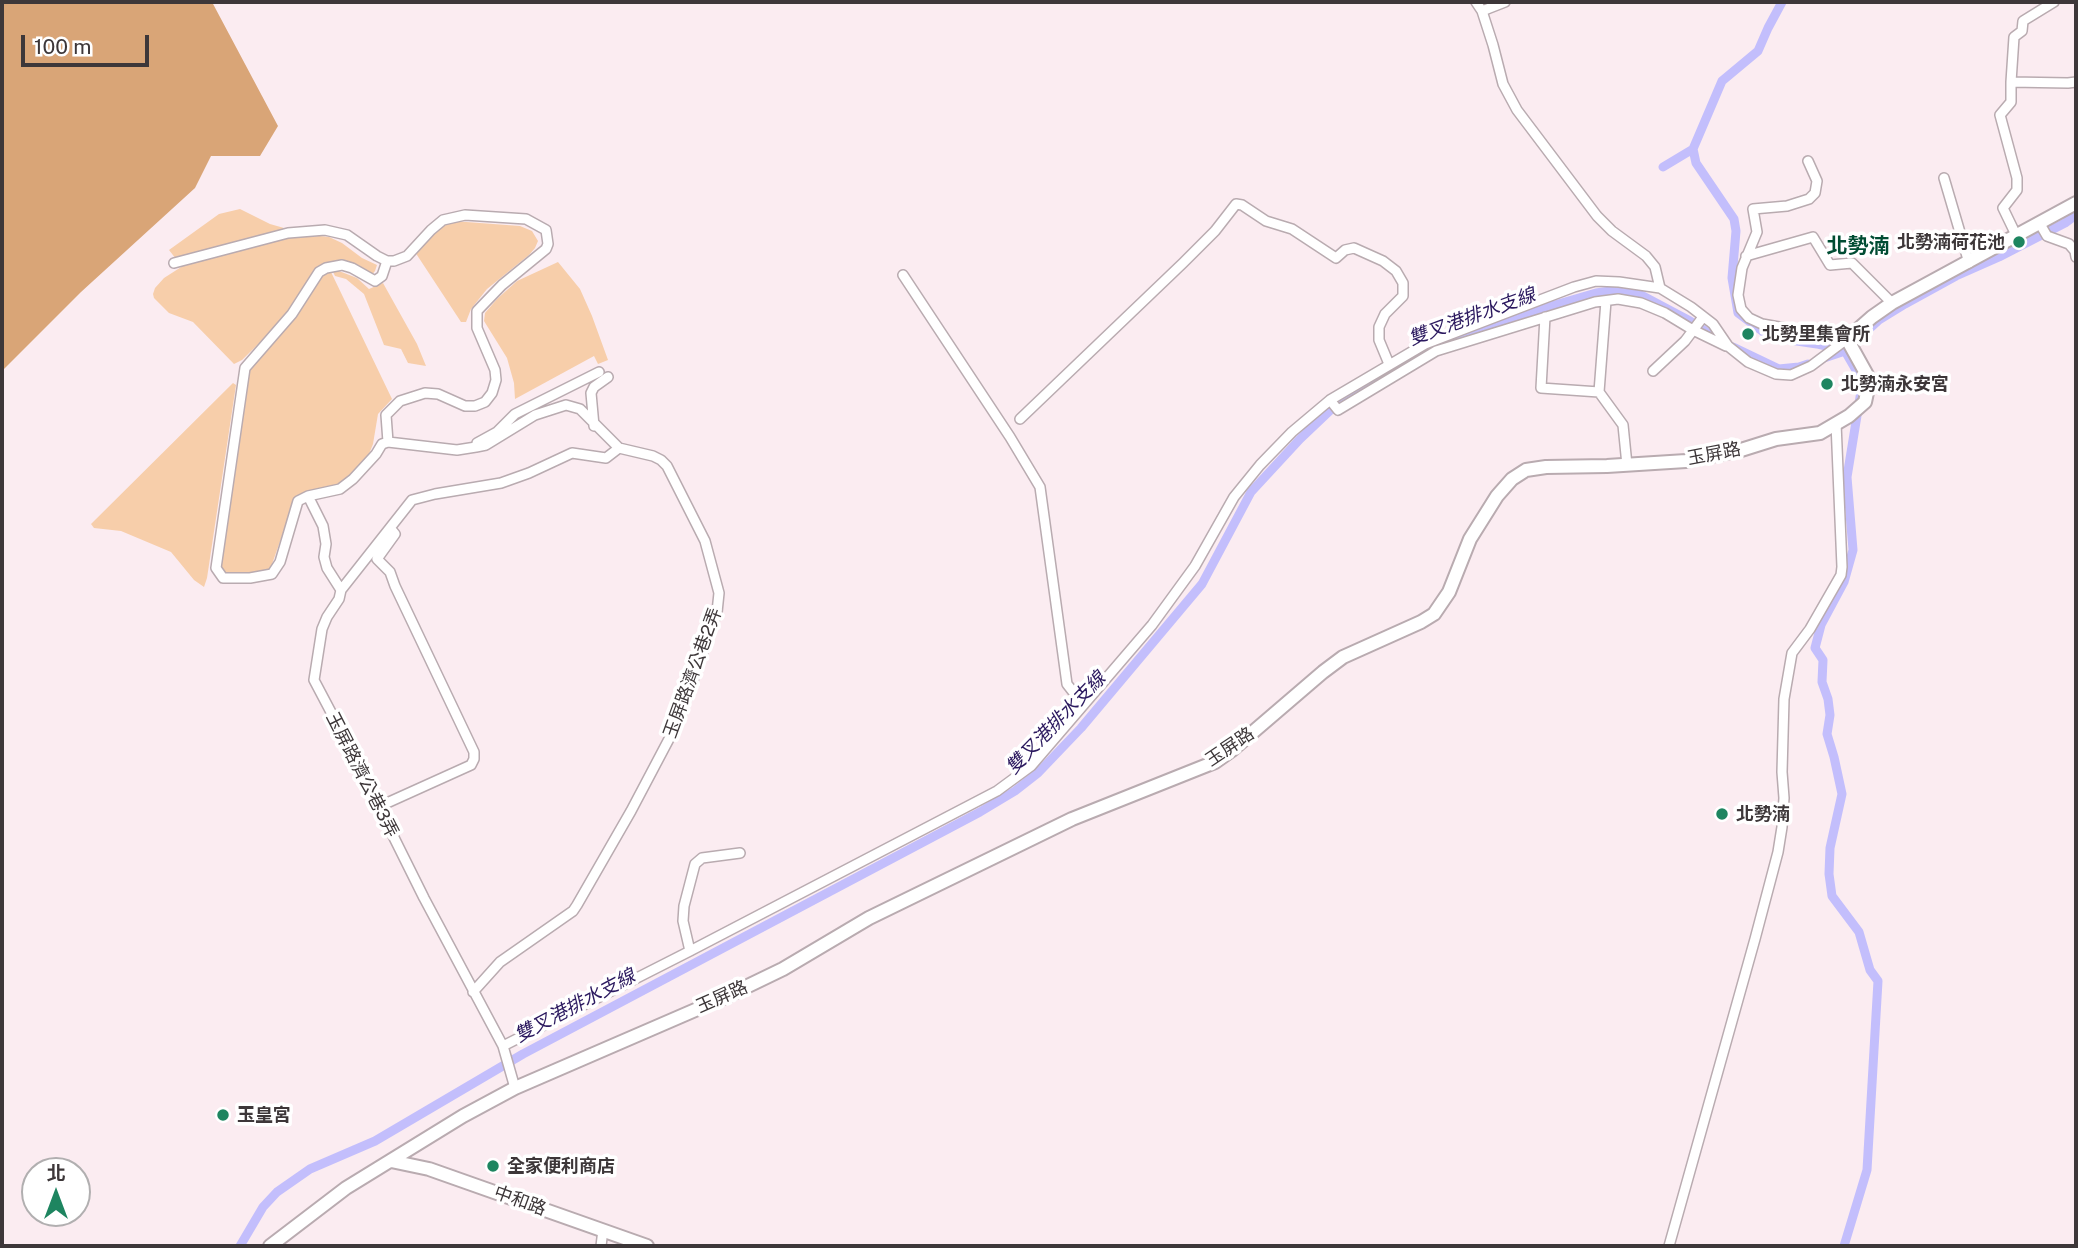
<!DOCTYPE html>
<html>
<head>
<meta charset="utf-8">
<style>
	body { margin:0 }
	#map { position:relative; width:2078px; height:1248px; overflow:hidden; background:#fbecf1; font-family:"Public Sans","Noto Sans TC",sans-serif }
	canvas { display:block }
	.frame { position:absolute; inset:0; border:4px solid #3d3739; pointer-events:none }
	.north { position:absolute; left:21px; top:1157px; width:70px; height:70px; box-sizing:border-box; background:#fff; border:2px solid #b1afb0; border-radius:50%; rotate:0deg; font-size:19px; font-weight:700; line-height:28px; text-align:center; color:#3d3739 }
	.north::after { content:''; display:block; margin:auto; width:24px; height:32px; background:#1e8560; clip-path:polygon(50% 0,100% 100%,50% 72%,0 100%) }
	.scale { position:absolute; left:21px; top:35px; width:128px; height:32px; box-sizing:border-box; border:4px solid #3d3739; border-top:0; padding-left:9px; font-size:21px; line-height:24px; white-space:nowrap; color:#3d3739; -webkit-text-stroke:5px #fff; paint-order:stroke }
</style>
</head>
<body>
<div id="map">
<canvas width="2078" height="1248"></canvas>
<div class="frame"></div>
<div class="north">北</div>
<div class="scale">100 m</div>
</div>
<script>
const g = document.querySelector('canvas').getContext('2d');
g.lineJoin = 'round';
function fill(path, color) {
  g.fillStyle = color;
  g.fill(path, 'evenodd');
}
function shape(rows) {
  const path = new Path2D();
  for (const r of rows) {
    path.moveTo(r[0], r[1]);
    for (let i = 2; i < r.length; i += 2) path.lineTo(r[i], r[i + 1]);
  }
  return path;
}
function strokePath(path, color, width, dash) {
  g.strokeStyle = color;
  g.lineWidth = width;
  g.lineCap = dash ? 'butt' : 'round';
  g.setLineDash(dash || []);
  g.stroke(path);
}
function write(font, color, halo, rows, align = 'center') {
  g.font = font + ' "Public Sans","Noto Sans TC",sans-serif';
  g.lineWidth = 7;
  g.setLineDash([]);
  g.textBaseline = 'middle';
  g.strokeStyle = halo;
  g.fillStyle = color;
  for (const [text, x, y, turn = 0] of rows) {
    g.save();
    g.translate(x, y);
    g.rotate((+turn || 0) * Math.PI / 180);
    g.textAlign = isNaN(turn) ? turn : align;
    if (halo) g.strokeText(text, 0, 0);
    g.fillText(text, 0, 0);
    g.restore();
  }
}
fill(shape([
	[240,209,270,224,291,230,176,259,169,250,219,214],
	[453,221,520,226,532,231,538,241,535,248,529,255,487,289,471,309,466,322,461,322,415,252,439,229],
	[320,236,329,237,342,243,362,258,377,265,375,271,371,276,355,268,314,272,288,315,242,360,234,364,193,322,169,313,154,298,153,294,155,288,164,278,189,262,288,238],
	[558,262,580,289,592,316,608,360,598,364,594,356,515,399,514,383,507,358,484,321,485,313,497,299,517,281],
	[339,271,357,278,369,289,383,283,417,344,426,366,408,363,401,349,384,345,364,294,346,279,335,276,333,272],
	[331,272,392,399,378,414,373,444,369,454,348,478,330,489,296,496,271,567,266,572,225,576,217,565,247,370,297,316,316,280,324,274],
	[233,383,236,385,207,578,204,587,194,580,171,552,121,531,94,528,91,524]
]), '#f7ceaa');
fill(shape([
	[2,2,212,2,278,126,260,156,211,156,195,188,81,292,2,371]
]), '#d9a577');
strokePath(shape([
	[1693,149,1696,163,1734,219,1736,231,1732,278,1738,313,1770,337,1817,344,1845,351,1860,377,1861,391,1847,477,1853,550,1844,582,1821,625,1815,648,1823,660,1822,682,1828,699,1830,715,1827,734,1834,757,1842,794,1830,848,1829,874,1832,896,1859,932,1870,970,1878,981,1867,1170,1844,1246],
	[1663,167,1693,149,1722,81,1758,51,1768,28,1782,2],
	[1733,347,1779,369,1799,367,1808,364],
	[1824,358,1845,351,1879,320,1905,304,1956,276,1999,257,2065,223,2076,215],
	[240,1246,263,1207,277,1192,310,1169,375,1141,523,1054,980,812,1015,791,1038,773,1081,728,1202,584,1251,492,1300,439,1339,402,1408,358,1439,344,1531,312,1596,293,1610,291,1641,295,1690,321,1714,337]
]), '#c3befc', 9);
const street = shape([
	[1476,2,1482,11,1493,45,1503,84,1517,110,1597,216,1612,231,1646,256,1655,267,1660,288],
	[1482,11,1505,2],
	[2011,82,2014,37,2022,31,2023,21,2054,2],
	[1808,161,1817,181,1815,193,1809,199,1787,206,1753,209,1757,232,1742,268,1738,295,1741,309,1749,318,1762,324,1847,339],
	[1944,178,1969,263],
	[2040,224,2047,236,2069,244,2075,251,2076,257],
	[2017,237,2003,208,2017,190,2017,178,2000,115,2011,102,2011,82,2068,83,2076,82],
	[1746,256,1813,237,1830,265,1852,263,1892,303],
	[387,261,382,276,375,281,352,268,342,265,326,268,319,272,292,314,245,368,216,568,223,578,250,578,272,574,280,562,298,501,308,496,340,489,353,479,376,454,382,444,388,442,457,450,476,447,486,445,535,415,566,405,580,409,619,448,653,456,661,460,667,466,705,541,719,593,717,612,679,720,631,811,577,905,573,911,500,962,473,992],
	[174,263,288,233,325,230,347,235,377,256,387,261,394,261,407,256,431,230,443,220,465,215,526,219,546,230,548,244,546,249,502,285,477,311,477,328,495,370,496,380,492,393,485,402,475,406,465,406,438,394,425,393,400,401,386,415,388,442],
	[903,275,1010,437,1040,487,1067,684,1074,693,1088,698],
	[1545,317,1541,388,1599,392,1623,425,1627,465],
	[1653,371,1685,341,1703,317],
	[1599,392,1606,301],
	[1330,400,1338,410,1436,351,1595,302,1618,299,1641,303,1665,313,1693,330,1726,346],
	[1020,419,1183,263,1215,231,1236,204,1242,205,1266,221,1292,229,1336,258,1345,250,1354,248,1383,261,1396,271,1403,283,1403,296,1385,314,1379,327,1379,340,1389,364],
	[594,426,591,393,594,387,608,377],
	[477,443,497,432,515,414,599,372],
	[308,496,323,526,326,544,324,557,327,568,341,590,339,599,327,617,322,629,314,680,343,735,424,898,503,1046],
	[341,590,412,500,435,494,501,483,529,473,572,453,606,458,619,448],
	[378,807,471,765,474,759,474,752,395,586,390,572,377,559,395,534,390,528],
	[690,951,683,921,684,906,695,864,702,858,740,853],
	[515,1088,503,1046,690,951,997,791,1031,766,1152,625,1195,566,1234,497,1260,465,1292,432,1330,400,1425,344,1574,287,1596,281,1619,282,1660,288,1691,307,1713,324,1728,346,1748,362,1776,374,1791,375,1811,366,1847,339],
	[601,1246,603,1230],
	[1669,1246,1755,939,1778,852,1782,827,1784,798,1782,772,1784,699,1792,653,1810,629,1841,575,1842,567,1836,423]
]);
const secondary = shape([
	[391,1161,429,1169,647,1246],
	[270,1246,346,1188,463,1116,515,1088,723,998,783,969,869,918,1072,819,1215,762,1232,750,1323,672,1343,657,1421,622,1434,614,1449,592,1470,539,1497,496,1512,479,1526,470,1546,467,1607,466,1686,461,1741,450,1776,439,1820,433,1849,416,1865,402,1868,388,1867,375,1847,339,1872,317,1892,303,2076,203]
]);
strokePath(street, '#b9abb0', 12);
strokePath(secondary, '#b9abb0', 16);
strokePath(street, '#fff', 9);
strokePath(secondary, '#fff', 12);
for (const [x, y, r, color] of [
	[2019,242,7,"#1e8560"],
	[1748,334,7,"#1e8560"],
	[1827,384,7,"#1e8560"],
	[1722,814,7,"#1e8560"],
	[223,1115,7,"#1e8560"],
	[493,1166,7,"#1e8560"]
]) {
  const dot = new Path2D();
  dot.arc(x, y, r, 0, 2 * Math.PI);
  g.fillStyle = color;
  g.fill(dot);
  strokePath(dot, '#fff', 2.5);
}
write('bold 18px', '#3d3739', '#fff', [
	["北勢湳荷花池",2005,242,"right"],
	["北勢里集會所",1762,334],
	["北勢湳永安宮",1841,384],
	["北勢湳",1736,814],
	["玉皇宮",237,1115],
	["全家便利商店",507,1166]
], 'left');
write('18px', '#3d3739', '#fff', [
	["玉屏路",1714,454,-11],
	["玉屏路濟公巷2弄",693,673,-70],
	["玉屏路",1230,747,-34],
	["玉屏路濟公巷3弄",362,775,63],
	["玉屏路",722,997,-24],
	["中和路",520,1201,20]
]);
write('italic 19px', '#2b195f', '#fff', [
	["雙叉港排水支線",1472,317,-20],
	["雙叉港排水支線",1056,723,-46],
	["雙叉港排水支線",575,1006,-28]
]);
write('bold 21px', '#004c33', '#fff', [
	["北勢湳",1858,247]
]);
</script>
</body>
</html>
